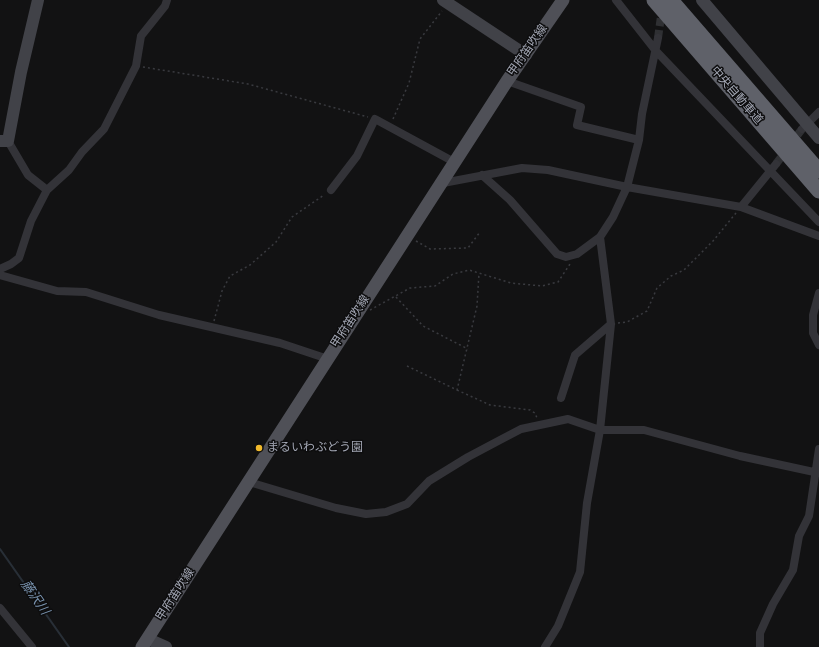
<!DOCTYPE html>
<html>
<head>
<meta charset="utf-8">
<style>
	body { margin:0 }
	canvas { display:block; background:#121213 }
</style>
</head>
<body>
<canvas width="819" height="647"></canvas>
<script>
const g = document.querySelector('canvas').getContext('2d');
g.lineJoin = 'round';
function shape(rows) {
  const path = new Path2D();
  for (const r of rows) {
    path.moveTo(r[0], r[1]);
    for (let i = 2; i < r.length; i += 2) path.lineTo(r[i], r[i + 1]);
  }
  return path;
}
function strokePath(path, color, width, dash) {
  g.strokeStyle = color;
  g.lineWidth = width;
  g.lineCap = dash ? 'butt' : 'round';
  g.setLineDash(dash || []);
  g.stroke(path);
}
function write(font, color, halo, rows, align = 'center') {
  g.font = font + ' "Source Sans 3","Noto Sans JP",sans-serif';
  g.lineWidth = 3;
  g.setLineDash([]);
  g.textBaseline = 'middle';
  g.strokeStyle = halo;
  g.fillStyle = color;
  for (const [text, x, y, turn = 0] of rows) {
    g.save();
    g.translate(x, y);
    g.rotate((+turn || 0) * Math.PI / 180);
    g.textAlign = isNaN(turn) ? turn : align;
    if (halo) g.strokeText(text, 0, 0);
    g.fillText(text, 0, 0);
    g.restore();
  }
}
strokePath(shape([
	[0,549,69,647]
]), '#282f37', 2);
strokePath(shape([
	[658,38,662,9],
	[776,164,802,129]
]), '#2f3033', 8, [8, 4]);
strokePath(shape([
	[143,67,248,84,368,117],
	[393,119,409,83,420,39,442,11],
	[416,241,430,249,468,248,480,232],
	[396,297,423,326,468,349],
	[370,310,410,288,435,286,453,274,469,270,511,283,542,286,558,282,570,264],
	[214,321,222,291,230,276,250,265,276,242,292,217,324,195],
	[618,323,627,322,647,311,657,288,671,276,684,270,713,241,736,213],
	[407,366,457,390,477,306,479,273],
	[457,390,490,405,530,410,535,413,537,418]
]), '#393a3f', 1.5, [2, 3]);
strokePath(shape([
	[616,0,656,51,819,222],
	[507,81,581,107,577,125,639,140],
	[802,129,819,112],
	[8,141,28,175,47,190],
	[482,175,510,200,557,254,566,257,577,254,600,237],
	[443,183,522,168,548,170,627,187,741,207,819,236],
	[331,190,357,156,375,119,456,163],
	[741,207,776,164],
	[0,269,11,264,19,258,31,221,47,190,69,170,82,152,104,129,136,66,141,36,165,6,167,0],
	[0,275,57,291,86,292,159,315,280,343,328,359],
	[819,293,813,315,813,333,819,345],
	[561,398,575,355,611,324],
	[249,482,336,508,366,514,386,512,407,504,429,481,468,457,500,440,521,429,568,419,600,430,644,430,740,456,819,473],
	[0,608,32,647],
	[545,647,558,626,580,572,587,503,600,430,611,324,600,237,613,217,627,187,639,140,642,114,658,38],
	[760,647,760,633,773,604,793,570,799,536,809,516,819,449]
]), '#333338', 8);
strokePath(shape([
	[443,0,526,55],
	[702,0,819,138],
	[0,141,8,141,21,72,38,0],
	[148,639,166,647]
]), '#414248', 12);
strokePath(shape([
	[142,647,507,81,563,0]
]), '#4f5057', 13);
strokePath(shape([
	[654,0,819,191],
	[671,0,819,171]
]), '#5f6169', 15);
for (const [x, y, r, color] of [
	[259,448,4,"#f1ba2c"]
]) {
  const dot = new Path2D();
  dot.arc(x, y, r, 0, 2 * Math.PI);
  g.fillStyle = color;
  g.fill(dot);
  strokePath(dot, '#0d0d0e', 1.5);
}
write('12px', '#a3a7b4', '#0d0d0e', [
	["甲府笛吹線",528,51,-55],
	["中央自動車道",736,96,49],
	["甲府笛吹線",351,322,-57],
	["甲府笛吹線",176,595,-57]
]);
write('12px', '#a3a7b4', '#0d0d0e', [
	["まるいわぶどう園",267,448]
], 'left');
write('italic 13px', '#7993af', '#0d0d0e', [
	["藤沢川",34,598,55]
]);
</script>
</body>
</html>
